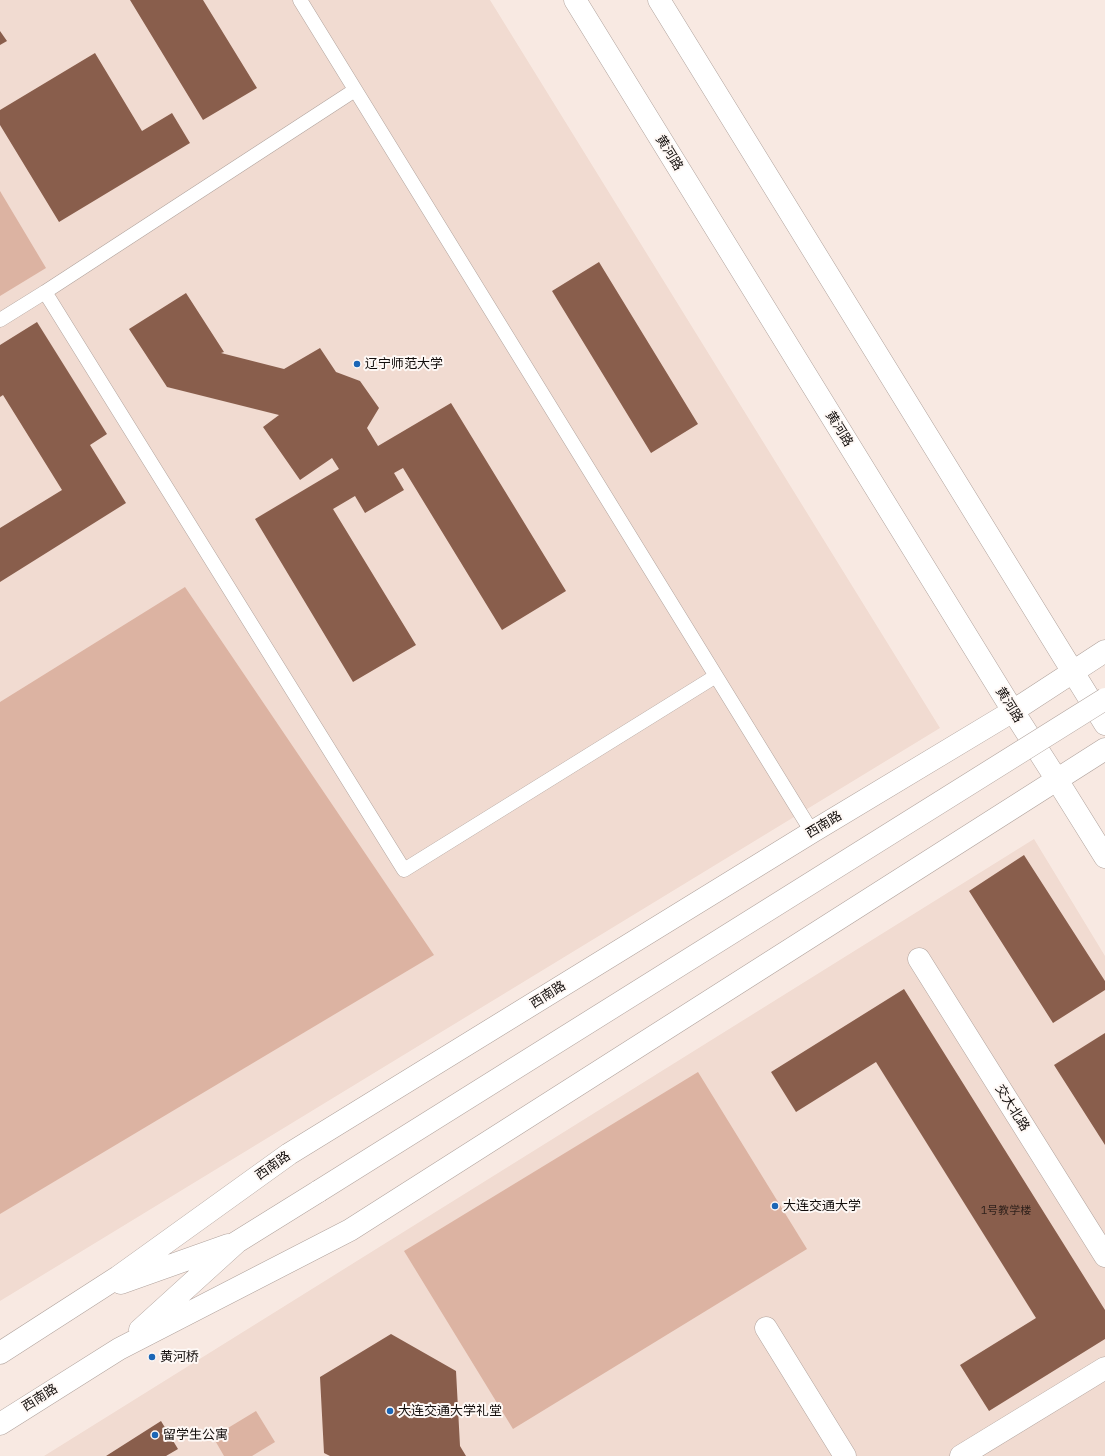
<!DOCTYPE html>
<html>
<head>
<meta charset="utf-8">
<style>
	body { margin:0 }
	canvas { display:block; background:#f8e9e2 }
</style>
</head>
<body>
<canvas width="1105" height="1456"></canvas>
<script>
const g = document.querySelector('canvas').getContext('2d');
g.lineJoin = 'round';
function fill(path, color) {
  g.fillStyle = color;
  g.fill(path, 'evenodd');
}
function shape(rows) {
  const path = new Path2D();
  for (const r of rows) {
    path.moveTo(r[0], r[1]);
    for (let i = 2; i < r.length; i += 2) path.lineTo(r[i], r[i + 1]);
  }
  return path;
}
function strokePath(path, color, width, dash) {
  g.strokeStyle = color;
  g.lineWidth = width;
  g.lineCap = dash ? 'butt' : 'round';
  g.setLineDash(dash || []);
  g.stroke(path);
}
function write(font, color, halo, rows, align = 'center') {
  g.font = font + ' "IBM Plex Sans","Noto Sans SC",sans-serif';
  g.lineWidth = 4;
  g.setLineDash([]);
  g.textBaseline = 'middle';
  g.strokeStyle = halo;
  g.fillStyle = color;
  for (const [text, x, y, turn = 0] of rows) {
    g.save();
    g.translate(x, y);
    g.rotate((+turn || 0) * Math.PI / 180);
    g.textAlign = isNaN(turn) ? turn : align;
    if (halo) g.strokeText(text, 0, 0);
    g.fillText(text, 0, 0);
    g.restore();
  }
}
fill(shape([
	[0,0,490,0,940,728,0,1301],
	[1034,839,1105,956,1105,1456,44,1456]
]), '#f1dbd1');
fill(shape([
	[0,191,46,268,0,296],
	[185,587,434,955,0,1214,0,702],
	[698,1072,807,1249,513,1429,404,1251],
	[256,1411,275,1442,252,1456,224,1456,213,1437]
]), '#dcb3a2');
fill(shape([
	[130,0,203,0,257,88,203,120],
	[0,31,7,41,0,45],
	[95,53,142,131,172,113,190,143,59,222,0,125,0,110],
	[599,262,698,424,651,453,552,291],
	[186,293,224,352,221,353,284,369,320,348,336,372,360,381,379,408,367,428,378,446,451,403,566,591,502,630,403,468,394,473,404,490,365,513,355,496,333,509,416,645,353,682,255,519,339,469,332,458,300,480,263,427,279,415,167,387,129,329],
	[37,322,107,434,90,445,126,503,0,582,0,528,62,490,3,395,0,397,0,345],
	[1024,855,1105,981,1105,990,1053,1023,969,891],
	[904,989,1105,1310,1105,1339,989,1411,960,1365,1036,1318,876,1062,796,1112,771,1072],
	[1105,1033,1105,1145,1054,1065],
	[391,1334,456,1371,460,1446,466,1456,330,1456,324,1453,320,1377],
	[161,1421,178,1449,166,1456,106,1456]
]), '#895e4c');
const service = shape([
	[300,0,812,832],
	[355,90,45,292,404,870,716,676],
	[0,320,45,292]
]);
const minor = shape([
	[919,959,1105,1256],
	[766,1328,845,1456],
	[961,1456,1105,1368]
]);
const primary = shape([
	[575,0,1013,711,1057,780,1105,857],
	[659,0,1105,724],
	[121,1283,228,1245],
	[140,1330,237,1242,319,1191],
	[0,1353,118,1277,289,1154,812,832,1013,711,1105,651],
	[0,1424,119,1349,350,1230,1105,749]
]);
strokePath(service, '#b1a39d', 15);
strokePath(minor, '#b1a39d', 23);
strokePath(primary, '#b1a39d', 23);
strokePath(service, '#fff', 14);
strokePath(minor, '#fff', 22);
strokePath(primary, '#fff', 22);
const primaryBridge = shape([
	[319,1191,1105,699]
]);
strokePath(primaryBridge, '#b1a39d', 23, []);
strokePath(primaryBridge, '#fff', 22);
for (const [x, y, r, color] of [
	[357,364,4,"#1b66b6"],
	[775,1206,4,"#1b66b6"],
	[152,1357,4,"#1b66b6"],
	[390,1411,4,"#1b66b6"],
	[155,1435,4,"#1b66b6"]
]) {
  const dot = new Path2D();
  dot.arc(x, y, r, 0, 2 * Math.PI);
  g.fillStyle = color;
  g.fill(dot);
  strokePath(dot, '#fef8f5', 1.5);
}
write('11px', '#30221c', null, [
	["1号教学楼",1006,1211]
]);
write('13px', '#130e0c', '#fef8f5', [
	["黄河路",669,153,58],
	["黄河路",839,429,58],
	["黄河路",1009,705,58],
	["西南路",824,825,-31],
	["西南路",548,995,-32],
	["交大北路",1012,1108,58],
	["西南路",273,1166,-35],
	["西南路",40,1398,-32]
]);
write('13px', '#130e0c', '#fef8f5', [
	["辽宁师范大学",365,364],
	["大连交通大学",783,1206],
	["黄河桥",160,1357],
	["大连交通大学礼堂",398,1411],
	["留学生公寓",163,1435]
], 'left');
</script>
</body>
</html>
